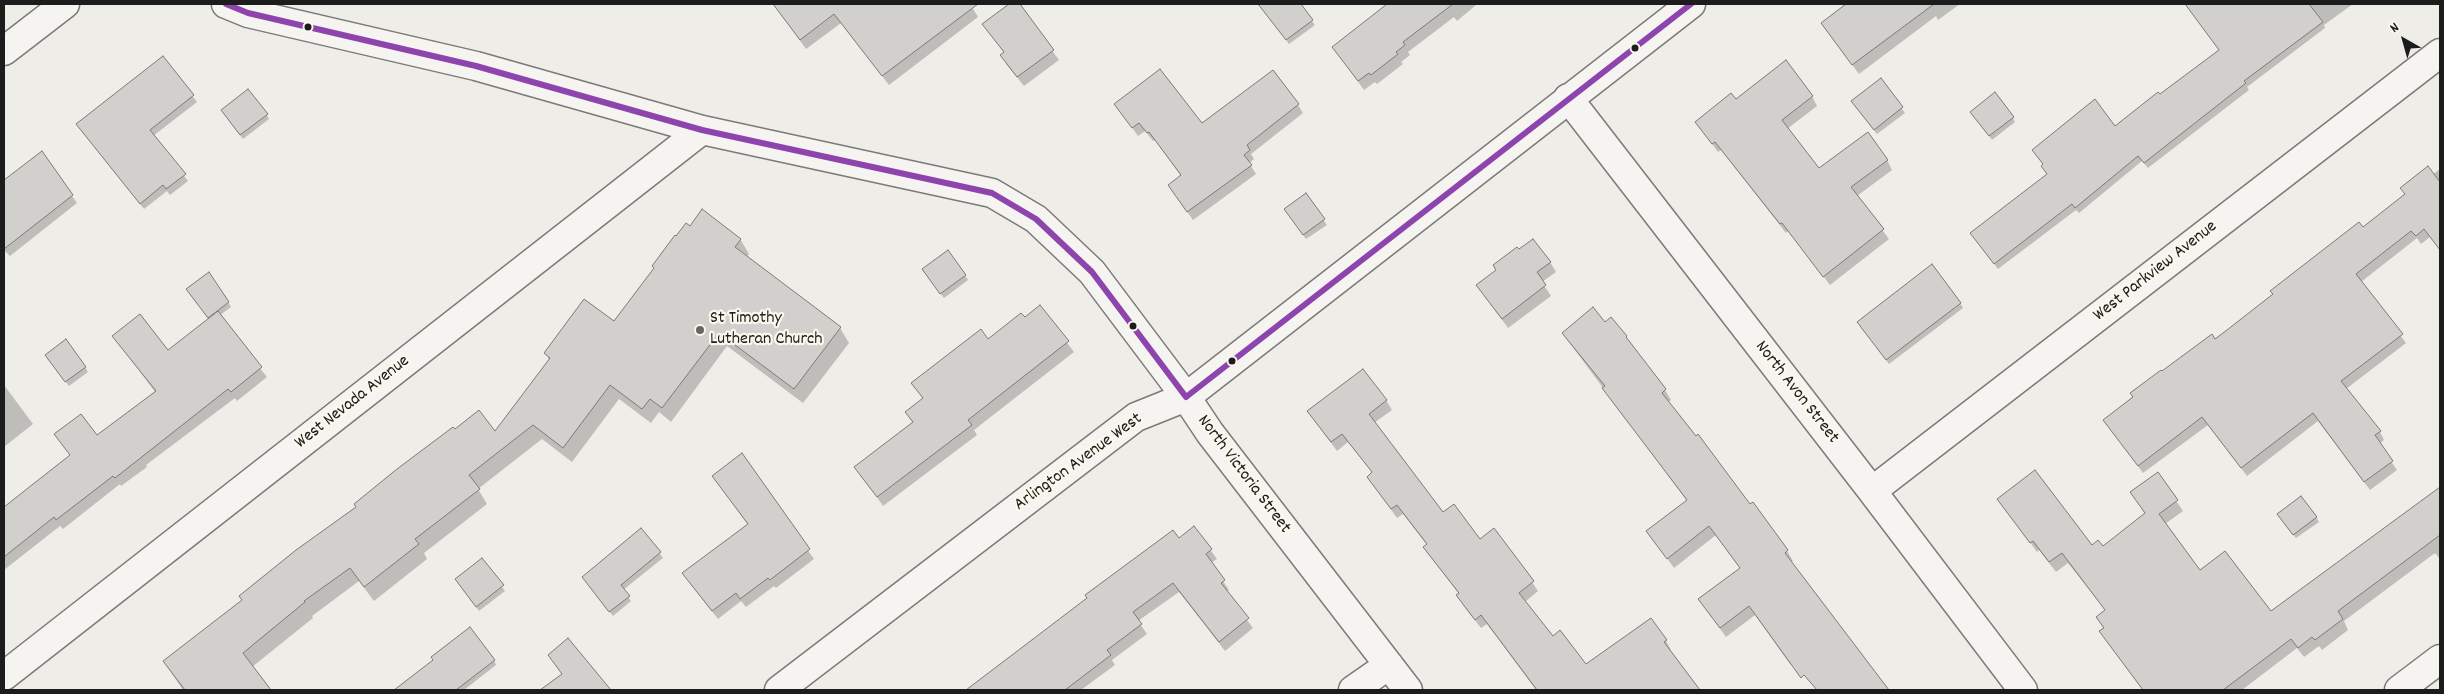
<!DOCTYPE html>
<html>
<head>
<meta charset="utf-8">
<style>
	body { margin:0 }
	#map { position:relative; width:2444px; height:694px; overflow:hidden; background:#eeede8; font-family:Dekko,sans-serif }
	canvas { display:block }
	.frame { position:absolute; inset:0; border:5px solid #1c1c1c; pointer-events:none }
	.north { position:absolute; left:2379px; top:15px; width:50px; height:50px; -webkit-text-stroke:4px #fbf7ec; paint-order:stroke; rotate:322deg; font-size:14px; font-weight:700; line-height:20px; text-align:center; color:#1c1c1c }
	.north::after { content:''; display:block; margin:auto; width:18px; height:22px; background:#1c1c1c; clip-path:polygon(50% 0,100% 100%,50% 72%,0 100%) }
</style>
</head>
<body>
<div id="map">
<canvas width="2444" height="694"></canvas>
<div class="frame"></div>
<div class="north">N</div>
</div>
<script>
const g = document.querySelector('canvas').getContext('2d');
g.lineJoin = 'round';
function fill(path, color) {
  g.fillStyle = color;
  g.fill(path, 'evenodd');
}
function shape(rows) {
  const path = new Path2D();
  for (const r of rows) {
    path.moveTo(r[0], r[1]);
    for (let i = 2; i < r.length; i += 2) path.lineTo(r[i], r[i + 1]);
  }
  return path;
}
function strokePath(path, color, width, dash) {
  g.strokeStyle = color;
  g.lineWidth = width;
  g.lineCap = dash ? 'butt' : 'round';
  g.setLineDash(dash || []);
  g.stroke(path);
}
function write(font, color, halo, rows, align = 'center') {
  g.font = font + ' Dekko,sans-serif';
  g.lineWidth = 4.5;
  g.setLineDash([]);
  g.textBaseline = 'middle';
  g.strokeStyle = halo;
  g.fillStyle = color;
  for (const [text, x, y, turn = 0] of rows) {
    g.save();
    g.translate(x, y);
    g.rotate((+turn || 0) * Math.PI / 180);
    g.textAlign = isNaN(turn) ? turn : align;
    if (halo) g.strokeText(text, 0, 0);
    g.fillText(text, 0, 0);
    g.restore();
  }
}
fill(shape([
	[774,4,888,4,891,8,896,4,970,4,978,17,889,85,841,23,806,49],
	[1011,4,1018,4,1059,60,1024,86,1007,65,1002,55,1004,53,984,24],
	[1277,4,1299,4,1315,25,1289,44,1266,12],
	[1389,4,1476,5,1457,21,1454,17,1408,52,1410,55,1401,62,1403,64,1377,84,1375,82,1364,90,1333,47],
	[1863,4,1960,4,1938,20,1936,16,1859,74,1822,24,1852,12],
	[2205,4,2242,4,2245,7,2249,4,2353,4,2324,25,2325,28,2247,87,2249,90,2148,168,2142,161,2079,213,2076,210,1998,269,1975,238,2115,128,2220,51,2193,13],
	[162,57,197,102,153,136,188,181,170,195,167,191,144,209,78,125],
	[1881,79,1905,113,1877,134,1855,106],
	[1812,96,1817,106,1787,129,1819,169,1887,160,1892,170,1857,196,1889,239,1830,285,1788,231,1786,233,1721,150,1718,152,1696,122,1735,101],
	[1116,105,1202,125,1298,105,1303,113,1251,154,1254,159,1249,163,1256,174,1193,220,1174,193,1181,176,1155,140,1153,141,1145,131,1138,136],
	[225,115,267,115,269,119,243,139],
	[1974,116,2013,118,2015,122,1992,140],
	[41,152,77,203,10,256,4,250,4,182],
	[2440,169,2440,250,2430,237,2421,244,2417,238,2361,282,2406,343,2346,389,2380,432,2384,440,2379,444,2397,470,2370,490,2318,421,2247,476,2208,425,2143,473,2104,420,2162,373,2215,340],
	[1306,195,1327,225,1306,239,1288,214],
	[690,227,740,239,749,254,746,258,840,328,849,343,803,403,727,346,671,422,659,412,651,423,619,399,572,462,542,439,478,489,487,504,424,553,427,559,374,601,359,581,312,616,313,618,252,667,270,690,183,690,164,662,495,433,550,361,545,353,614,323],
	[1550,262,1556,272,1542,282,1551,296,1508,328,1477,286,1497,271],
	[926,274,965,275,968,280,944,298],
	[190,294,228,302,231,307,219,316,267,377,237,401,235,398,146,465,147,467,121,486,120,484,63,529,60,526,4,570,4,508,156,393,113,336,168,352,209,319],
	[1960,303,1963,308,1889,364,1861,327],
	[1040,307,1074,352,974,430,977,435,883,506,856,467,913,424,907,412,923,399,913,384,1025,319],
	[1605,324,1626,337,1665,390,1671,400,1668,402,1750,505,1752,504,1787,551,1793,561,1791,562,1838,629,1790,664,1755,615,1726,637,1706,609,1700,600,1741,569,1716,535,1674,568,1648,532,1687,501,1563,334],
	[49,360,85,367,88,372,69,386],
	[4,385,33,424,4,447],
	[1386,400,1392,410,1374,423,1443,514,1532,582,1538,591,1525,602,1552,637,1586,666,1651,620,1666,641,1671,650,1670,651,1698,690,1536,690,1487,624,1481,628,1463,605,1459,594,1430,556,1425,547,1427,545,1403,514,1397,518,1368,477,1373,473,1348,442,1337,451,1314,420],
	[2158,474,2183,511,2165,524,2200,572,2271,612,2440,488,2440,559,2435,553,2344,621,2348,630,2322,650,2319,646,2304,657,2297,648,2242,690,2143,690,2100,632,2105,629,2106,611,2068,563,2056,572,2039,550,2037,552,1999,499,2092,546,2103,547,2145,514,2132,493],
	[713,476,765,491,814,559,776,588,774,586,746,607,741,601,718,619,689,582,748,525],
	[2316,517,2319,522,2296,538,2281,519],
	[1194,527,1217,559,1211,563,1229,590,1226,592,1253,628,1225,651,1179,592,1138,621,1147,634,1112,660,1115,665,1081,690,976,690],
	[641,530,663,558,623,590,631,601,613,616,586,581],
	[482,559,505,591,479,611,456,580],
	[568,640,609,690,543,690,563,675,549,655],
	[1861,657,1887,690,1817,690],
	[434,660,494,660,496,665,464,690,396,690]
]), '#0003');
const building = shape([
	[773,4,978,4,882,76,834,14,800,40,773,4],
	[1009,4,1020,4,1054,50,1017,77,1000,55,1004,52,982,24,1009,4],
	[1258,4,1301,4,1313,20,1286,40,1258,4],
	[1387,4,1453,4,1403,42,1405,45,1396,52,1398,54,1371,75,1369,73,1358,81,1332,47,1387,4],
	[1846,4,1934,4,1852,65,1821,23,1846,4],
	[2185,4,2309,4,2323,22,2244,81,2246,83,2144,163,2138,156,2075,208,2072,204,1994,264,1970,233,2047,174,2041,166,2043,164,2032,150,2095,99,2115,126,2158,92,2160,94,2219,50,2185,4],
	[163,56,194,95,150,130,186,174,166,189,163,185,140,204,76,124,163,56],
	[1786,60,1813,96,1782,120,1819,168,1868,132,1888,160,1851,187,1884,229,1823,277,1782,223,1780,224,1715,142,1712,144,1695,122,1731,93,1736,99,1786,60],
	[1160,69,1202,123,1273,70,1299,104,1247,145,1250,150,1244,155,1252,165,1187,212,1168,185,1181,175,1149,132,1147,133,1139,123,1132,128,1114,104,1160,69],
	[1881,78,1903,107,1874,130,1851,101,1881,78],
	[248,89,268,114,240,135,221,110,248,89],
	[1995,92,2014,117,1989,136,1970,112,1995,92],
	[42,151,73,195,4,249,4,180,42,151],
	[2428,166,2440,182,2440,250,2424,229,2416,236,2411,231,2356,274,2403,334,2341,381,2381,431,2375,435,2393,461,2364,482,2313,413,2241,468,2202,417,2138,466,2103,420,2133,397,2130,393,2161,370,2162,371,2212,334,2215,339,2227,330,2273,294,2270,291,2359,222,2363,227,2405,194,2400,188,2428,166],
	[1306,193,1325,219,1303,235,1284,209,1306,193],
	[702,209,741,239,735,247,841,327,794,389,719,333,662,408,650,399,642,409,610,385,563,448,533,425,469,475,480,489,415,539,419,544,364,587,350,568,304,601,305,602,243,653,271,690,185,690,163,661,242,600,239,596,296,550,356,507,354,504,397,469,453,427,455,429,479,410,495,431,550,358,544,353,584,299,614,321,654,268,652,266,675,235,676,236,686,223,690,226,702,209],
	[1533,239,1551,262,1537,272,1546,285,1502,319,1476,285,1496,270,1493,265,1517,247,1519,249,1533,239],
	[948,250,966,275,940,294,922,269,948,250],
	[1932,264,1961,303,1886,360,1857,322,1932,264],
	[209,272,229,302,208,318,186,289,209,272],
	[1040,305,1069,341,968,420,972,425,877,497,854,467,913,422,905,412,923,398,911,383,981,329,988,339,1021,313,1025,317,1040,305],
	[1593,307,1605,322,1611,317,1627,336,1626,337,1666,389,1662,393,1696,436,1698,434,1750,504,1753,502,1788,550,1785,553,1889,690,1817,690,1804,675,1801,678,1749,606,1720,628,1698,599,1740,568,1709,526,1667,559,1646,531,1687,500,1602,388,1605,386,1562,333,1593,307],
	[218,311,262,367,231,392,228,389,115,478,113,476,56,520,54,517,4,557,4,507,70,455,54,434,81,414,97,435,156,391,112,336,140,314,168,350,218,311],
	[66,339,86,367,65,382,45,355,66,339],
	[1363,369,1387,400,1369,414,1443,512,1454,504,1480,539,1494,528,1534,581,1519,593,1553,636,1560,630,1586,664,1651,618,1667,640,1664,642,1700,690,1537,690,1481,615,1475,620,1456,595,1459,593,1423,547,1427,544,1397,505,1391,509,1367,477,1372,472,1342,434,1331,442,1307,411,1363,369],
	[742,453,810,549,770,580,768,578,740,599,736,593,712,611,682,573,748,524,712,476,742,453],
	[2035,470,2092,545,2098,540,2103,546,2145,513,2130,492,2158,472,2178,500,2159,514,2200,570,2225,551,2271,611,2440,487,2440,535,2338,611,2343,619,2315,640,2312,637,2298,648,2291,639,2223,690,2143,690,2099,631,2104,628,2096,617,2105,610,2062,553,2049,562,2033,541,2030,543,1997,499,2035,470],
	[2301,496,2317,517,2293,535,2277,514,2301,496],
	[1194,526,1212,549,1206,554,1225,580,1221,583,1249,618,1219,642,1173,583,1133,612,1142,624,1107,650,1111,655,1065,690,966,690,1087,598,1085,595,1173,530,1179,538,1194,526],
	[641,528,661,552,621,585,630,596,609,612,582,577,641,528],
	[482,558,504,585,476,607,455,579,482,558],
	[470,627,495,660,456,690,394,690,433,660,431,657,470,627],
	[568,638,611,690,540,690,562,674,548,655,568,638]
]);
fill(building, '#d1d0cc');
strokePath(building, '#7a7a78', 1);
const minor = shape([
	[226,4,248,13,476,66,702,130,992,193,1036,219,1092,272,1186,397,1210,433,1408,690],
	[4,51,65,4],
	[1568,98,1872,491,2023,690],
	[1872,491,2440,53],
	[4,676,702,130],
	[779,690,1136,417,1186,397,1691,4],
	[1353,690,1389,665],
	[2399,690,2440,659]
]);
strokePath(minor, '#7a7a78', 31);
strokePath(minor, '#f5f4f0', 28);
strokePath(shape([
	[226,4,248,13,476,66,702,130,992,193,1036,219,1092,272,1186,397],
	[1186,397,1691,4]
]), '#8e44ad', 6);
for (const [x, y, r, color] of [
	[308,27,4.5,"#1c1c1c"],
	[1635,48,4.5,"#1c1c1c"],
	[1133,326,4.5,"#1c1c1c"],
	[700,330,5,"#666563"],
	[1232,361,4.5,"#1c1c1c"]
]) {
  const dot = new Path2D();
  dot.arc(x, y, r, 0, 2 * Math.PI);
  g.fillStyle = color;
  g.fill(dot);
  strokePath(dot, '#fbf7ec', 2);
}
write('18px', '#1c1c1c', '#fbf7ec', [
	["West Parkview Avenue",2156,272,-38],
	["North Avon Street",1796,393,52],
	["West Nevada Avenue",353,403,-38],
	["Arlington Avenue West",1079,463,-36],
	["North Victoria Street",1243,475,53]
]);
write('18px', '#1c1c1c', '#fbf7ec', [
	["St Timothy",710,320],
	["Lutheran Church",710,341]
], 'left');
</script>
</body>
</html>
